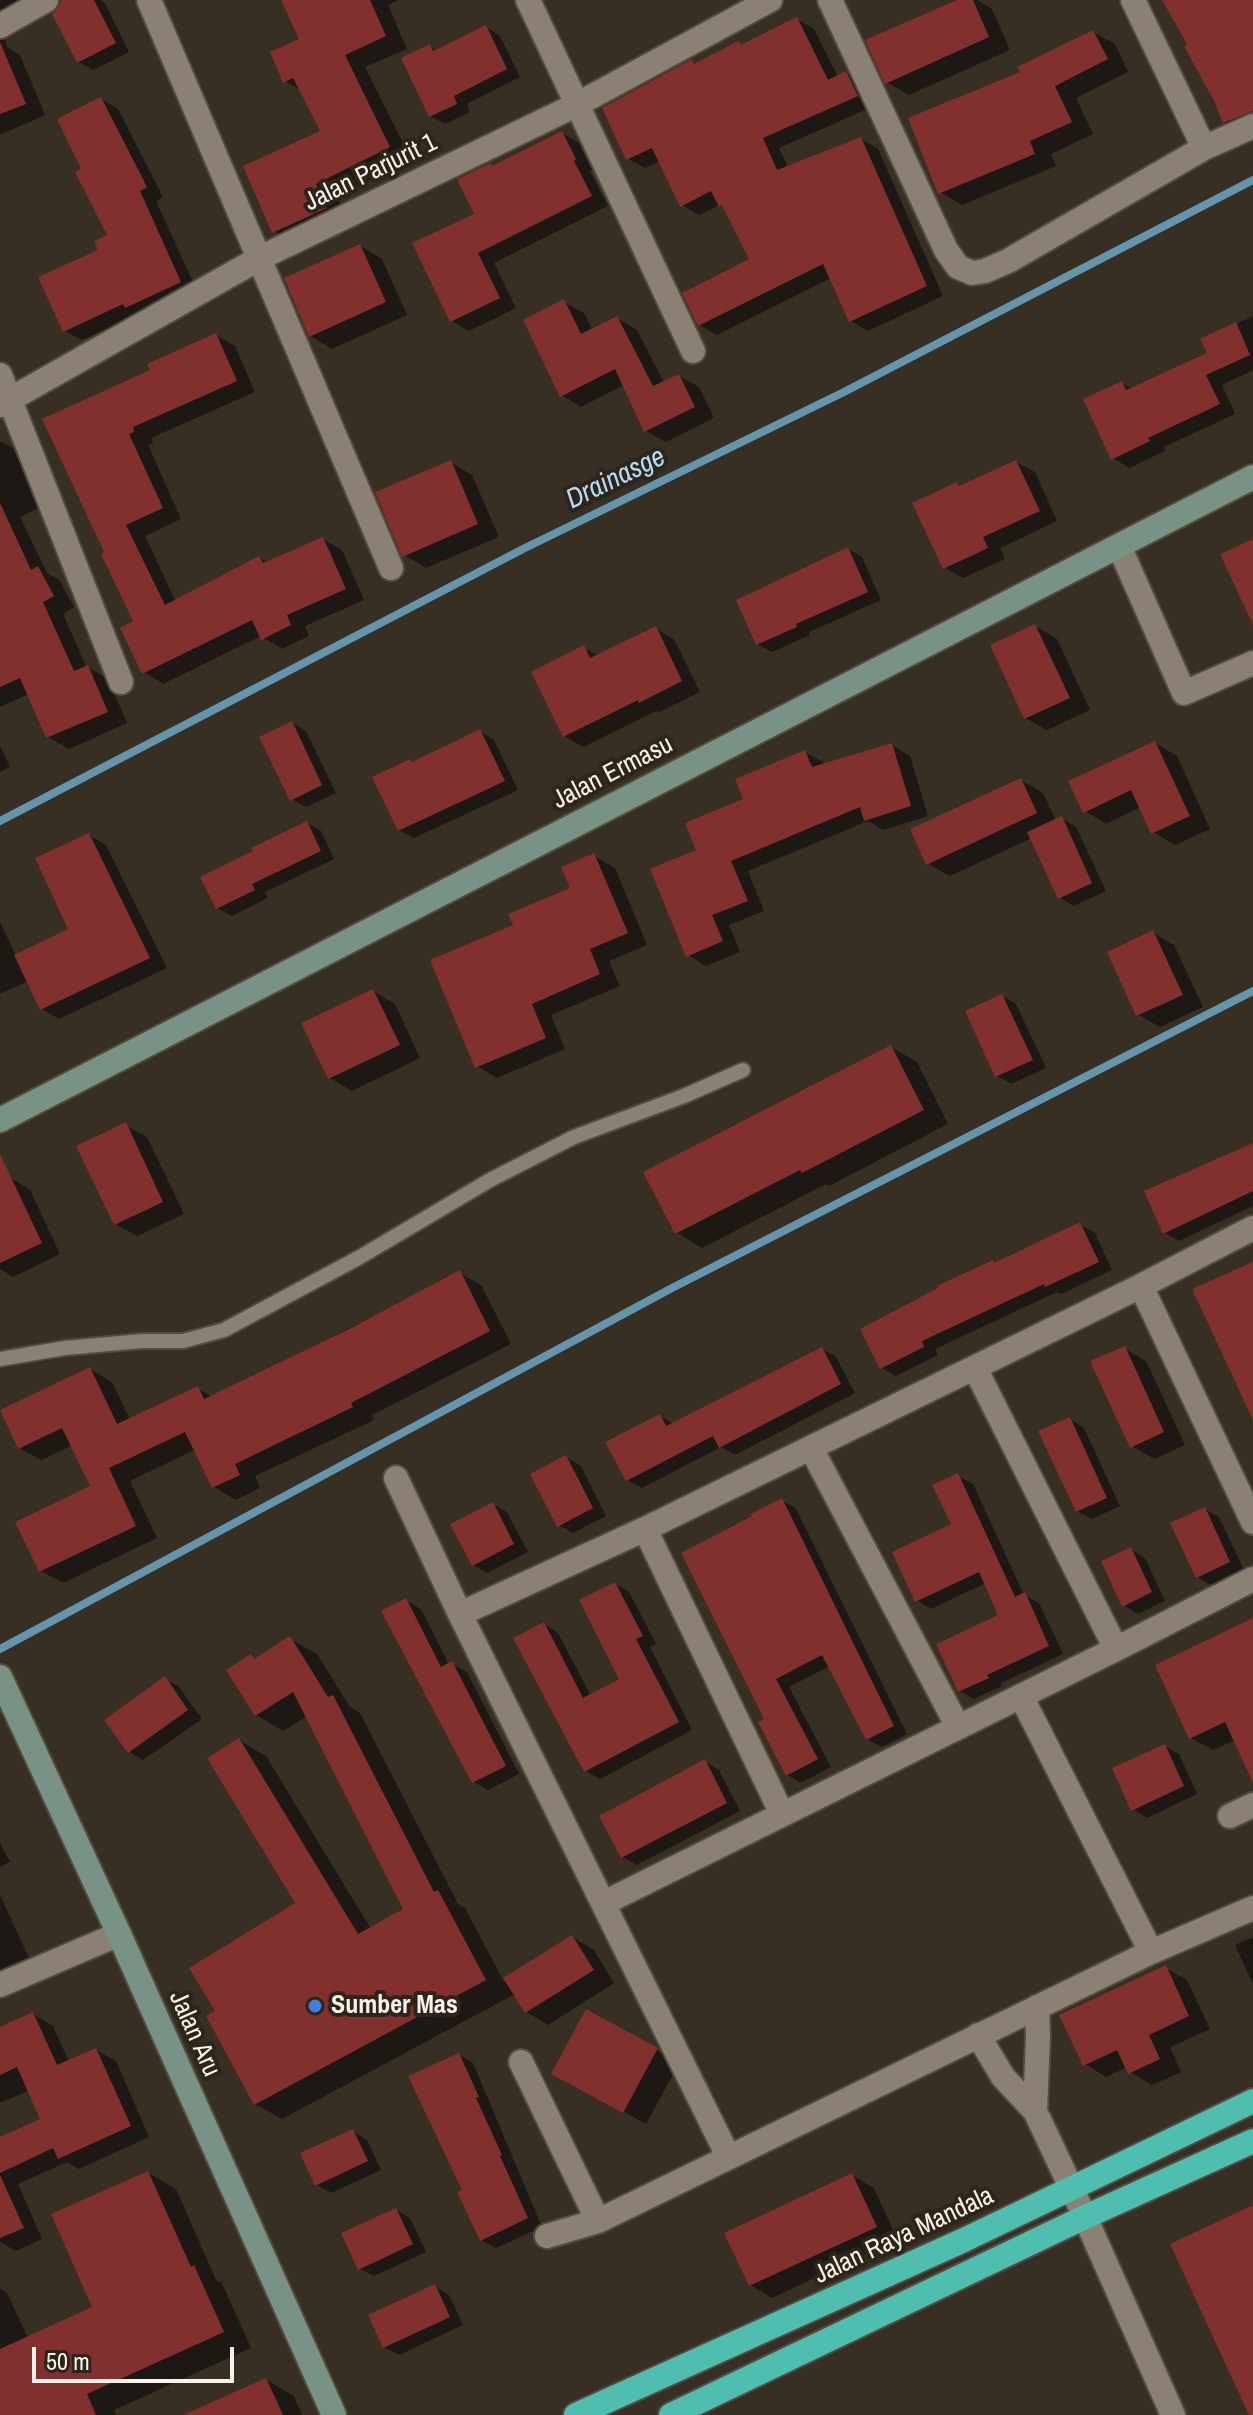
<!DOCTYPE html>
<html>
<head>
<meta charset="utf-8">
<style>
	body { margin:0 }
	#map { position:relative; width:1253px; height:2415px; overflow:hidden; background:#372e24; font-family:"Archivo Narrow",sans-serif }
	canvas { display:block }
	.scale { position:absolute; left:32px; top:2347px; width:202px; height:36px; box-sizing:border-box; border:4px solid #f8f2eb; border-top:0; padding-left:10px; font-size:24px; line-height:28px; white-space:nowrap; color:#f8f2eb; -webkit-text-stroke:6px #2d241a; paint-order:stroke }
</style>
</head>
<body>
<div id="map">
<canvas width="1253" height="2415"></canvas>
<div class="scale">50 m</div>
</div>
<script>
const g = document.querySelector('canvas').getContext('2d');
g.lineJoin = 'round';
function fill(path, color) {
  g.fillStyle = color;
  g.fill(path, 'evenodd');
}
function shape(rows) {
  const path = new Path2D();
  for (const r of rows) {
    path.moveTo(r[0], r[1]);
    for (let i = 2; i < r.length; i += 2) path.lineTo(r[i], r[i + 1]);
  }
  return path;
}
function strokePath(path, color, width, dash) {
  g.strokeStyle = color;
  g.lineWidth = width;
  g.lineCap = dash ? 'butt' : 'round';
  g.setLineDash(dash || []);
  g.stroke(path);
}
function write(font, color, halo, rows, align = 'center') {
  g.font = font + ' "Archivo Narrow",sans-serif';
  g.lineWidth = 8;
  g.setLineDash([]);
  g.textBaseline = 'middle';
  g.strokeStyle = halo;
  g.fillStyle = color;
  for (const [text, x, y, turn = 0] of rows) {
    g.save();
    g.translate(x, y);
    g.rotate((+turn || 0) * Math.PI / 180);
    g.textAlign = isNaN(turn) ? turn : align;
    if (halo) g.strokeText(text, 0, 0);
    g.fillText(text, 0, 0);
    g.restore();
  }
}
fill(shape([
	[0,0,56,0,8,29,5,38,7,47,20,55,45,115,0,135],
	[81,0,100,0,105,3,129,52,93,70,78,62],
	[283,0,399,0,388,5,407,49,365,67,411,159,337,196,348,221,296,244,274,231,322,132,302,91,285,81,302,40],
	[962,0,977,0,992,9,1010,50,909,95,887,82],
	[1164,0,1253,0,1253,127,1241,132,1224,122,1187,47,1190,45],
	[797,19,814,29,838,77,846,73,864,83,874,106,779,148,788,168,861,139,878,149,943,296,868,331,851,321,831,278,717,335,699,325,752,260,726,208,720,205,699,215,682,205,661,161,645,168,627,158,692,62,697,64,738,43,744,46],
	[486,27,500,36,520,77,467,104,470,112,445,124,430,116,430,47,438,51],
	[1093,32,1115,44,1128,72,1076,98,1093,134,1051,154,1056,166,962,205,940,192,1023,74],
	[101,99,118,109,163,197,156,201,197,291,139,314,82,340,65,331,100,251,110,236],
	[562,133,579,143,592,170,590,171,608,206,494,263,516,308,469,331,452,321,476,215,493,167],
	[360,246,382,259,407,315,332,349,311,336],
	[564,302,584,313,593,331,617,318,637,330,664,383,679,376,699,387,714,418,666,442,646,431,624,385,581,407,562,395],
	[1253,316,1253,370,1222,385,1235,414,1164,447,1165,451,1129,468,1113,458,1122,383,1133,389,1210,354,1203,340],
	[216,335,235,346,255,392,151,438,153,443,148,445,181,519,145,536,176,602,259,558,268,563,323,539,342,550,364,600,305,626,309,636,282,649,261,636,163,684,144,672,136,622,44,420,153,371],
	[0,441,13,448,41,507,20,517,47,573,59,580,74,607,63,614,86,666,108,679,127,723,69,749,48,737,29,694,0,707],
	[450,462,472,475,499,537,426,568,404,555],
	[1016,462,1035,472,1057,521,1000,548,1005,559,963,578,945,568,957,484,962,487],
	[848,549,862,557,881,600,809,632,810,635,772,652,757,644],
	[1035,626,1057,639,1090,710,1047,730,1025,718],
	[656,629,674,639,700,692,659,712,656,711,583,747,564,736,584,648,599,656],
	[292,723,306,731,336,793,306,807,292,799],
	[480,731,494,740,518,790,414,838,399,830,414,763],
	[1155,743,1177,756,1210,829,1175,845,1153,832,1141,807,1106,824,1085,811],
	[0,745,10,767,0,772],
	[892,745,910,756,928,816,883,830,868,821,748,871,764,911,729,925,740,952,706,966,688,955,745,800,805,752,823,762,824,766],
	[1021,780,1043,793,1056,821,1061,818,1076,827,1106,891,1074,906,1060,898,1032,838,950,876,928,864],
	[307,823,321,831,334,859,265,892,268,898,232,916,217,908,255,852],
	[89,835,106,845,167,968,59,1019,42,1009,28,981,0,994,0,922,16,956,71,930],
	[594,856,615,868,647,945,609,961,620,986,551,1015,565,1049,497,1078,477,1066,516,926,572,889],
	[1153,933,1174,945,1203,1007,1160,1027,1138,1015],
	[373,991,395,1004,420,1058,352,1091,330,1078],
	[1002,996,1016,1004,1046,1068,1011,1084,997,1076],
	[891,1047,917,1062,948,1124,829,1186,826,1184,702,1248,677,1233],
	[125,1125,147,1137,184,1214,137,1236,115,1224],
	[1253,1145,1253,1206,1179,1241,1165,1233],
	[11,1178,30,1190,60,1254,13,1277,0,1269,0,1184],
	[1080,1225,1095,1233,1112,1270,1061,1294,1057,1292,935,1349,938,1355,896,1376,882,1368,993,1262,997,1264],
	[459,1273,481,1285,511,1344,372,1415,374,1420,255,1476,260,1488,236,1500,214,1487,196,1449,130,1481,157,1538,63,1583,41,1571,93,1487,73,1445,41,1460,19,1448,90,1369,112,1382,130,1420,198,1388,212,1397],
	[1124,1348,1146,1361,1185,1445,1154,1459,1132,1446],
	[822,1349,836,1357,855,1393,735,1455,721,1447,642,1488,627,1480,660,1416,674,1424],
	[1070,1419,1084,1428,1120,1506,1092,1519,1077,1511],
	[566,1457,581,1466,606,1516,573,1533,558,1525],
	[958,1476,973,1484,1024,1595,1039,1603,1063,1654,1001,1683,1002,1686,974,1699,960,1691,1000,1616,986,1583,931,1609,916,1600,953,1525],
	[782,1500,796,1509,907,1734,882,1747,867,1739,830,1666,789,1687,831,1767,801,1783,787,1775,766,1720],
	[493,1504,507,1512,528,1552,487,1573,473,1565],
	[1205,1509,1219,1517,1244,1570,1211,1585,1197,1577],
	[1131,1549,1145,1558,1165,1601,1138,1614,1123,1605],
	[615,1584,629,1592,656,1644,650,1647,692,1730,600,1779,586,1771,544,1624,558,1633,591,1696,622,1680],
	[406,1600,421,1609,449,1665,452,1664,467,1672,519,1774,488,1790,474,1782],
	[1253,1621,1253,1774,1235,1740,1213,1750,1191,1738],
	[290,1639,317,1654,350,1707,360,1713,458,1904,465,1908,503,1980,572,1937,594,1950,614,1983,548,2025,526,2012,515,1994,282,2119,255,2104,218,2011,298,1904,239,1740,266,1756,371,1929,406,1910,307,1716,283,1731,256,1715,251,1657,257,1660],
	[165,1679,179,1687,202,1719,143,1760,129,1752],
	[1165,1746,1179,1754,1197,1794,1147,1818,1133,1809],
	[705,1761,719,1770,740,1811,637,1865,622,1857],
	[0,1843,10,1862,0,1867],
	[0,1895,34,1969,0,1985],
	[1253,1937,1253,1984,1235,1945],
	[1166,1968,1187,1980,1210,2029,1170,2047,1181,2072,1152,2085,1130,2072,1127,2067,1106,2077,1085,2064],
	[587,2011,679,2063,646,2124,554,2073],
	[33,2014,53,2026,69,2062,96,2050,116,2061,149,2137,79,2169,67,2162,18,2184,42,2239,16,2251,0,2242,0,2139,43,2120,30,2090,0,2103,0,2029],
	[459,2055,473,2063,542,2227,496,2248,481,2240,465,2191],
	[353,2131,367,2140,381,2170,331,2193,317,2185],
	[148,2173,176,2189,216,2280,222,2283,251,2348,114,2410,116,2415,0,2415,0,2288,7,2293,28,2338,95,2308],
	[852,2175,874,2188,897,2239,772,2298,750,2285],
	[396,2210,410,2218,426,2252,374,2276,359,2268],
	[435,2286,449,2295,463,2325,399,2355,384,2347],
	[266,2380,294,2396,302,2415,188,2415]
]), '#0007');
strokePath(shape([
	[0,821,525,548,844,392,1253,180],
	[0,1649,672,1288,1253,991]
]), '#6594ad', 8);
fill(shape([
	[61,0,94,0,116,43,77,63,52,14,58,8],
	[281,0,370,0,386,36,345,55,390,147,316,184,327,208,272,233,243,166,320,131,293,78,283,83,270,52,299,39],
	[957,0,973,0,989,37,885,84,865,40],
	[1162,0,1253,0,1253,111,1223,123,1214,101,1184,46,1187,44],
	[797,17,828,80,846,71,858,96,763,138,777,170,861,137,927,286,849,322,823,264,698,326,682,293,749,259,722,205,719,207,711,191,680,207,652,148,626,160,602,108,692,59,694,64,738,41,741,45],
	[486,25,507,69,454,96,457,104,429,117,401,58,430,44,433,51],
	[1093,30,1108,59,1055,86,1072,122,1030,141,1035,154,938,194,908,118,1020,72,1017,67],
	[0,42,26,104,0,114],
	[101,97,147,187,140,191,181,282,125,308,123,304,63,332,38,277,98,250,94,241,107,235,75,172,81,169,57,119],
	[562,131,576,159,574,161,592,196,478,253,500,298,450,322,412,243,474,214,457,179,491,163,492,166],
	[360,244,386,302,309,337,284,278],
	[564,299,581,334,617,316,653,386,679,374,695,407,644,432,615,369,560,397,523,320],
	[1236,322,1250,355,1206,375,1220,404,1148,438,1150,441,1111,460,1083,399,1122,381,1126,390,1207,353,1200,339],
	[216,333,237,381,133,427,134,432,129,434,163,508,126,525,165,605,259,556,263,563,323,537,346,589,287,615,291,625,261,640,252,620,142,674,120,628,133,621,101,554,104,552,42,419,150,370,147,364],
	[451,460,478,524,402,557,375,492],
	[1016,460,1040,511,983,537,988,548,943,569,912,503,957,482,959,486],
	[0,503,31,570,38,566,54,596,43,602,74,671,88,665,108,712,46,738,20,678,0,687],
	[1253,539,1253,625,1220,554],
	[848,547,868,592,796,624,797,627,756,645,736,600],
	[1035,624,1070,698,1024,719,990,645],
	[656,626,682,681,639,703,638,700,563,737,531,672,584,645,590,658],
	[292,721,322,785,290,801,259,737],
	[480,729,505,781,398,831,372,777,410,759,412,762],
	[1155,741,1190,816,1151,834,1131,790,1083,813,1068,781],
	[892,743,911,806,864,821,860,807,731,861,748,901,712,915,723,941,686,957,650,869,696,850,685,823,743,799,735,779,805,750,812,767],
	[1021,778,1037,813,926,865,910,829],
	[1062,816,1092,883,1058,899,1027,832],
	[307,821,321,851,252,884,255,890,216,909,200,877,253,851,251,848],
	[89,833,150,958,40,1010,14,955,68,929,35,858],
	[594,853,628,933,590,949,600,974,532,1004,546,1038,475,1068,430,960,513,925,508,914,570,888,561,867],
	[1153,930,1183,995,1136,1016,1107,952],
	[373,989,400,1045,328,1079,301,1023],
	[1002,994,1033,1060,995,1077,965,1011],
	[891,1045,924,1110,802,1173,800,1170,675,1234,643,1172],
	[126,1122,163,1202,114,1225,76,1146],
	[1253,1143,1253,1191,1163,1234,1144,1191],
	[0,1154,42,1243,0,1263],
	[1080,1222,1099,1262,1045,1287,1044,1284,922,1341,924,1347,880,1369,860,1329,938,1288,937,1286,993,1260,994,1263],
	[1253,1262,1253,1420,1192,1289],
	[460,1270,490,1331,351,1403,353,1407,235,1464,240,1475,212,1488,185,1432,109,1468,136,1526,39,1572,15,1522,90,1486,62,1428,18,1449,0,1410,90,1367,117,1424,198,1386,204,1399,351,1328],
	[1125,1346,1164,1432,1130,1448,1090,1361],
	[822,1347,841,1384,719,1448,713,1436,626,1481,605,1442,660,1414,666,1426],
	[1070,1417,1107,1498,1076,1512,1038,1431],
	[566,1455,593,1508,557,1527,530,1474],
	[958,1473,1015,1597,1025,1592,1049,1646,987,1675,989,1678,958,1692,936,1644,998,1615,979,1572,915,1602,892,1552,951,1524,932,1485],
	[782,1498,894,1726,866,1740,822,1655,776,1679,818,1759,786,1776,758,1722,764,1719,681,1553,752,1516,751,1514],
	[493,1502,514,1544,472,1566,450,1524],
	[1205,1507,1230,1562,1196,1578,1170,1523],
	[1131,1547,1152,1592,1122,1607,1101,1561],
	[615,1582,643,1636,636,1639,679,1722,584,1772,513,1638,544,1622,583,1698,619,1679,579,1600],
	[406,1598,441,1667,452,1661,506,1766,472,1783,381,1611],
	[1253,1618,1253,1783,1225,1722,1189,1739,1155,1665],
	[290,1636,328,1697,333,1695,434,1892,438,1890,486,1980,254,2105,206,2016,215,2011,189,1968,295,1903,207,1758,239,1738,358,1934,403,1909,293,1692,255,1716,226,1670,251,1654,254,1659],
	[165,1676,188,1710,128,1753,104,1720],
	[1165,1744,1184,1786,1131,1811,1112,1768],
	[705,1759,727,1803,621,1858,599,1816],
	[572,1935,594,1970,525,2013,503,1978],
	[1166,1965,1189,2016,1149,2035,1160,2059,1128,2074,1117,2050,1083,2066,1059,2015],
	[586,2009,658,2048,623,2113,551,2074],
	[33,2012,57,2065,96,2048,131,2126,58,2159,53,2148,0,2173,0,2137,40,2119,17,2067,0,2075,0,2027],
	[459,2053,479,2097,476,2098,502,2155,500,2156,528,2218,480,2241,457,2192,462,2190,408,2076],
	[353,2129,368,2161,315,2186,300,2153],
	[148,2171,191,2267,194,2265,224,2332,87,2394,96,2415,0,2415,0,2349,92,2307,51,2214],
	[852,2173,877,2227,749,2286,724,2233],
	[0,2175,24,2228,0,2238],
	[1253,2205,1253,2415,1249,2415,1170,2244],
	[396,2208,413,2244,358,2270,341,2233],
	[435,2284,450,2317,383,2348,368,2315],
	[266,2378,283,2415,183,2415]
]), '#82302d');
const lane = shape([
	[0,1359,65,1348,142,1341,183,1341,224,1330,360,1257,490,1180,574,1137,684,1096,743,1070]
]);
const street = shape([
	[149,0,391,568],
	[528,0,693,351],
	[830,0,946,250,958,267,972,273,985,271,1008,261,1204,148,1253,126],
	[1133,0,1204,148],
	[0,26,46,0],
	[0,375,121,682],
	[0,405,260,258,578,104,770,0],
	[1119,546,1184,693,1253,663],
	[1141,1286,1253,1522],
	[975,1368,1116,1649],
	[811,1448,958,1727],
	[396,1478,460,1614,728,2156],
	[645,1529,782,1814],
	[460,1614,645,1529,1141,1286,1253,1228],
	[1021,1696,1151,1952],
	[1230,1816,1253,1805],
	[604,1903,1116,1649,1253,1579],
	[0,1985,119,1934],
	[1037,2007,1038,2037,1035,2111,1085,2217,1173,2415],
	[978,2035,1003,2077,1035,2111],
	[521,2062,598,2221],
	[547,2236,598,2221,1151,1952,1253,1908]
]);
const secondary = shape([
	[0,1120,1253,477],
	[0,1677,119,1934,334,2415]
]);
const highway = shape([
	[576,2415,964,2240,1253,2101],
	[671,2415,1085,2217,1253,2141]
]);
strokePath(lane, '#534b42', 18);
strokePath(street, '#534b42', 28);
strokePath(secondary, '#534b42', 28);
strokePath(highway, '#534b42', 28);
strokePath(lane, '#8a8073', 14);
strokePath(street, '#8a8073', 24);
strokePath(secondary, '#789385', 24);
strokePath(highway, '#4fbeaf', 24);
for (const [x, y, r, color] of [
	[315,2006,8,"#3f7fe0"]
]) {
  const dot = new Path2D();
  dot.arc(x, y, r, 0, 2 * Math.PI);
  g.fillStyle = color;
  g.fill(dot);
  strokePath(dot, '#2d241a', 3);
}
write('26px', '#f8f2eb', '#2d241a', [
	["Jalan Parjurit 1",371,173,-26],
	["Jalan Ermasu",613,773,-27],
	["Jalan Aru",194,2034,66],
	["Jalan Raya Mandala",904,2236,-25]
]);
write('bold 26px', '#f8f2eb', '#2d241a', [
	["Sumber Mas",331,2006]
], 'left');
write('italic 28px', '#b2dcf7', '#2d241a', [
	["Drainasge",616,479,-26]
]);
</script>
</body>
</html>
